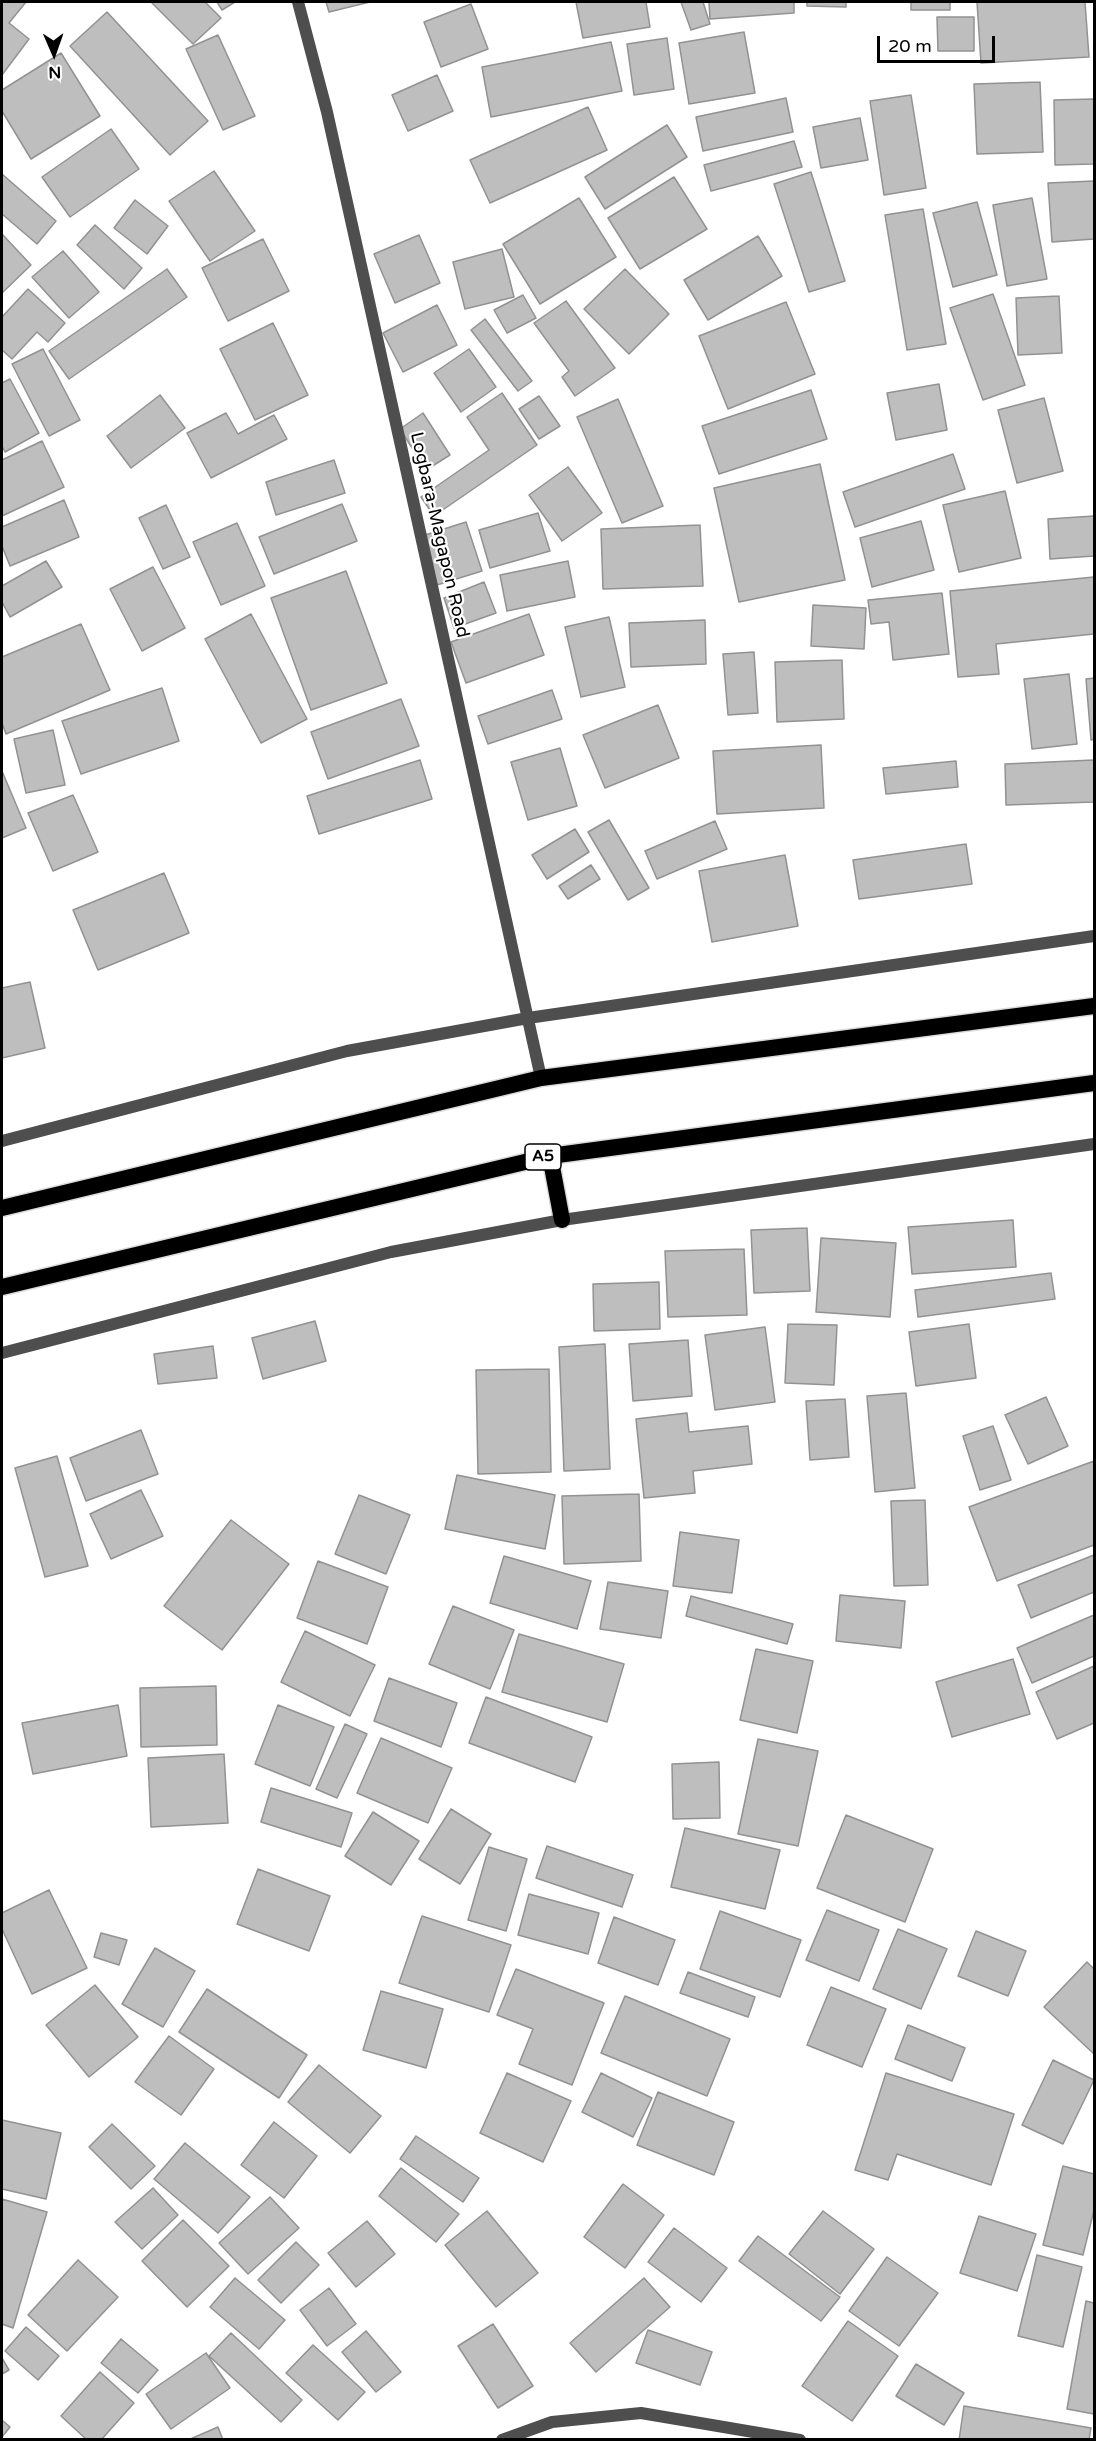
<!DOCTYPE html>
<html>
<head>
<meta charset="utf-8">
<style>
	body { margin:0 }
	#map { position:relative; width:1096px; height:2441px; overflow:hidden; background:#fff; font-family:"Varela Round",sans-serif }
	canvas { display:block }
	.frame { position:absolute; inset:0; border:3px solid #000; pointer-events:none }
	.north { position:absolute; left:24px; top:24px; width:60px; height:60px; -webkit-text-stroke:4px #fff; paint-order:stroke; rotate:178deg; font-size:16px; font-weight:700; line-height:24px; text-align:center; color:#000 }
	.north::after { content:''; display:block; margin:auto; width:21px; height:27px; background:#000; clip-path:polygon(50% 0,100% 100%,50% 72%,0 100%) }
	.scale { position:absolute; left:877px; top:36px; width:118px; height:27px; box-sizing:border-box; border:3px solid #000; border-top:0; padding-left:8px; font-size:18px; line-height:21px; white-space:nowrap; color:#000; -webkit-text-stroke:4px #fff; paint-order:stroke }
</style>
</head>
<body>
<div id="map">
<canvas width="1096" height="2441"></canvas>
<div class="frame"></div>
<div class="north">N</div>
<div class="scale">20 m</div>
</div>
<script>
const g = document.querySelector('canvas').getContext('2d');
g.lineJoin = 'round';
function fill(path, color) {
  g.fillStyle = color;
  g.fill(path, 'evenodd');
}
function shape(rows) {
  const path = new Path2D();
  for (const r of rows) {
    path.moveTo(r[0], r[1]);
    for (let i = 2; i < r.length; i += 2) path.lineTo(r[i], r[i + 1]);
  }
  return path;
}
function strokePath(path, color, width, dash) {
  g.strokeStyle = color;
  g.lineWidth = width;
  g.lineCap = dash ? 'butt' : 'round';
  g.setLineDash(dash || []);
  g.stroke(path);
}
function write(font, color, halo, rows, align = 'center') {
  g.font = font + ' "Varela Round",sans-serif';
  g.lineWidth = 4.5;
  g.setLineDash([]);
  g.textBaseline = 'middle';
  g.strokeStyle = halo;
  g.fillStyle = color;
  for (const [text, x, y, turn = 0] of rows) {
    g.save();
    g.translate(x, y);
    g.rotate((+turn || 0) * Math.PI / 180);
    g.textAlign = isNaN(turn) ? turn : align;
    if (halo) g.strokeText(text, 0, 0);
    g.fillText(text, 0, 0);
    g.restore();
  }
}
const building = shape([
	[2,2,26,2,9,23,29,39,2,75,2,2],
	[151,2,205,2,221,18,193,44,151,2],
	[217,2,235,2,222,10,217,2],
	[326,2,370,2,329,12,326,2],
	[576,2,646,2,650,27,583,38,576,2],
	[681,2,703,2,710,24,691,30,681,2],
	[709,2,794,2,794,13,710,19,709,2],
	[807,2,846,2,846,7,807,6,807,2],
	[911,2,950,2,950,10,911,10,911,2],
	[977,2,1085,2,1089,57,981,63,977,2],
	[471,4,488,49,441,67,424,22,471,4],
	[107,12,208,121,170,155,70,46,107,12],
	[937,17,974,17,974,51,938,51,937,17],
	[744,32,755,93,689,104,679,43,744,32],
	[218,35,255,116,223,130,186,49,218,35],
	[667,38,674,89,634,95,627,44,667,38],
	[611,42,622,91,491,117,482,67,611,42],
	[61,53,100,116,31,159,2,111,2,90,61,53],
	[437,75,453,111,408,131,392,95,437,75],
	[1040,82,1043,152,977,154,974,84,1040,82],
	[911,95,926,188,884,195,870,101,911,95],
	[786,98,793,132,703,151,696,117,786,98],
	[1094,99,1094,164,1055,165,1054,100,1094,99],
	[588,107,607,150,490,203,470,160,588,107],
	[860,118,868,160,821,168,813,127,860,118],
	[667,125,687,157,605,209,585,177,667,125],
	[111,129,139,169,70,217,42,177,111,129],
	[794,141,802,167,711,191,704,165,794,141],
	[214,171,255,231,210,261,169,201,214,171],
	[811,172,845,281,809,292,774,184,811,172],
	[2,174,56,221,37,244,2,214,2,174],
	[674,177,707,229,640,269,608,218,674,177],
	[1094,181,1094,239,1052,242,1048,183,1094,181],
	[579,198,616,257,540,304,503,244,579,198],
	[1032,198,1047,279,1007,286,993,205,1032,198],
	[135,200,168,226,147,254,114,228,135,200],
	[977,202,997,275,953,287,933,213,977,202],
	[923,209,946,344,907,350,885,215,923,209],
	[95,225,142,268,124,289,77,245,95,225],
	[2,234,31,265,2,293,2,234],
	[419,235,440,283,395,303,374,254,419,235],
	[758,236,782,276,708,320,684,280,758,236],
	[263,239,289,291,228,321,202,268,263,239],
	[502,249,514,297,465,309,453,262,502,249],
	[63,251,99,292,69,318,32,277,63,251],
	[167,269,187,297,69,379,49,351,167,269],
	[625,269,669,314,629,354,584,309,625,269],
	[28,289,65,323,48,342,37,332,12,359,2,350,2,317,28,289],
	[993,294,1025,385,983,400,950,308,993,294],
	[523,295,536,318,507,333,494,310,523,295],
	[1059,296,1062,353,1018,355,1016,298,1059,296],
	[566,301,615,368,575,396,562,377,569,371,534,323,566,301],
	[786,302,815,374,728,409,699,336,786,302],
	[437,305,457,345,403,372,383,333,437,305],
	[485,319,532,381,518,391,471,330,485,319],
	[273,323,308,395,255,420,220,349,273,323],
	[43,349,80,420,49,436,12,364,43,349],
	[469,349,496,387,461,412,434,373,469,349],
	[10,379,39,433,5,452,2,446,2,383,10,379],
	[939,384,947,430,896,440,887,393,939,384],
	[811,390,827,439,719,474,702,426,811,390],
	[502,393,537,445,434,516,421,497,489,450,467,417,502,393],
	[160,395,185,428,131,468,107,436,160,395],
	[539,396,560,426,539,439,519,409,539,396],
	[1044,398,1063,471,1017,483,998,410,1044,398],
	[618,399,663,506,622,523,577,417,618,399],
	[226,413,238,434,274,415,287,439,211,478,187,433,226,413],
	[423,413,450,455,426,470,400,429,423,413],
	[42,441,64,487,2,516,2,460,42,441],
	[953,454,965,489,855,527,843,492,953,454],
	[334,460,345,493,276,515,266,482,334,460],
	[820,464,845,580,739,602,714,488,820,464],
	[568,467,602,513,562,541,529,495,568,467],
	[1005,491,1021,558,959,572,943,505,1005,491],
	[64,500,79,537,10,566,2,546,2,527,64,500],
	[342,504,357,541,274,574,259,537,342,504],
	[166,505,190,557,163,569,139,518,166,505],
	[538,513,550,551,490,568,479,530,538,513],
	[1094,516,1094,556,1050,559,1048,519,1094,516],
	[921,521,934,570,872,587,860,538,921,521],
	[466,522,482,571,437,585,422,536,466,522],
	[237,523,265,586,221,605,193,542,237,523],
	[700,525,703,586,603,589,601,529,700,525],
	[46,561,62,587,10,617,2,602,2,586,46,561],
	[568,561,575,597,507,611,500,575,568,561],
	[153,567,185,628,142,651,110,589,153,567],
	[346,571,387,683,311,710,271,598,346,571],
	[1094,577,1094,634,996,644,999,674,958,677,950,591,1094,577],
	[484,582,496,613,454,628,444,598,484,582],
	[942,593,949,654,893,660,889,622,871,624,868,600,942,593],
	[813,605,866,608,864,649,811,646,813,605],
	[251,614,307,719,261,743,205,639,251,614],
	[529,614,544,655,466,683,451,642,529,614],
	[609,617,625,687,581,697,565,627,609,617],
	[705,620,706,664,631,667,629,623,705,620],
	[81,624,110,690,6,734,2,723,2,657,81,624],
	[754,652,758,713,728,715,723,654,754,652],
	[842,660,844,719,777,722,775,662,842,660],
	[1069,674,1077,744,1032,749,1024,679,1069,674],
	[1094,678,1094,739,1091,740,1086,679,1094,678],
	[162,688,179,741,81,774,62,721,162,688],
	[552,690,562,719,488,744,478,716,552,690],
	[401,699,419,746,328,779,311,732,401,699],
	[658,705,679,758,605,788,583,735,658,705],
	[53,730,65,785,26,793,14,739,53,730],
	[821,745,824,808,717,814,713,751,821,745],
	[560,748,577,806,528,820,511,762,560,748],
	[420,760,432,799,319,834,307,796,420,760],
	[1094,760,1094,802,1006,805,1005,764,1094,760],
	[956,761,958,787,886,794,883,768,956,761],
	[2,771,26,828,2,838,2,771],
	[73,795,98,852,53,871,28,813,73,795],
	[609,820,649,888,628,900,588,832,609,820],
	[715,821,727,849,657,879,645,851,715,821],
	[575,829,589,852,547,879,532,855,575,829],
	[966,844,972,884,859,899,853,860,966,844],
	[785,855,798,926,712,942,699,871,785,855],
	[591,865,600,879,568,899,559,886,591,865],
	[164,873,189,933,98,970,73,910,164,873],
	[30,982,45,1048,2,1058,2,988,30,982],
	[1013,1220,1016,1267,912,1274,908,1227,1013,1220],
	[807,1228,810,1291,754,1293,751,1230,807,1228],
	[821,1238,896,1243,890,1317,816,1312,821,1238],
	[744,1249,747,1315,668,1317,665,1251,744,1249],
	[1051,1273,1055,1299,918,1317,915,1290,1051,1273],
	[659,1282,660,1329,594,1331,593,1284,659,1282],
	[315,1321,326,1361,263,1379,252,1338,315,1321],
	[788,1324,837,1325,834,1385,785,1383,788,1324],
	[969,1324,976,1378,916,1386,909,1332,969,1324],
	[765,1327,775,1402,715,1410,705,1335,765,1327],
	[688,1340,692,1396,633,1401,629,1344,688,1340],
	[605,1344,610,1469,564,1471,559,1347,605,1344],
	[213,1346,217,1378,158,1384,154,1354,213,1346],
	[549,1369,551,1472,478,1474,476,1370,549,1369],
	[906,1393,915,1488,875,1492,867,1396,906,1393],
	[1046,1397,1068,1446,1028,1464,1005,1415,1046,1397],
	[845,1399,849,1457,810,1460,806,1401,845,1399],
	[687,1413,689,1432,748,1426,752,1464,693,1471,695,1493,644,1498,636,1419,687,1413],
	[993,1426,1011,1480,980,1490,963,1436,993,1426],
	[141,1430,158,1474,86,1501,70,1458,141,1430],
	[57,1456,88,1566,45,1577,15,1468,57,1456],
	[1094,1461,1094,1545,997,1581,969,1507,1094,1461],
	[457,1475,555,1495,545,1549,445,1529,457,1475],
	[141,1490,163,1536,111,1559,90,1514,141,1490],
	[639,1494,641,1561,564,1564,562,1496,639,1494],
	[359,1495,410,1515,386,1574,335,1554,359,1495],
	[925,1500,928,1585,894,1586,891,1501,925,1500],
	[231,1520,289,1564,222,1650,164,1606,231,1520],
	[680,1532,739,1540,732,1593,673,1586,680,1532],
	[1094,1555,1094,1592,1031,1618,1018,1585,1094,1555],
	[504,1556,591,1581,577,1629,490,1603,504,1556],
	[318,1561,388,1587,367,1644,297,1618,318,1561],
	[608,1582,668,1591,661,1638,600,1629,608,1582],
	[840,1595,905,1601,901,1648,836,1641,840,1595],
	[691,1596,793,1624,787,1644,686,1616,691,1596],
	[453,1606,514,1630,490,1689,429,1664,453,1606],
	[1094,1615,1094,1656,1032,1683,1017,1648,1094,1615],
	[305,1631,375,1665,350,1716,281,1682,305,1631],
	[519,1634,624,1664,607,1722,502,1692,519,1634],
	[756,1649,813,1661,797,1733,740,1720,756,1649],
	[1013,1659,1030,1714,952,1737,936,1682,1013,1659],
	[1094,1666,1094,1723,1057,1739,1036,1692,1094,1666],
	[389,1678,457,1703,441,1747,374,1721,389,1678],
	[216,1686,217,1745,141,1747,140,1688,216,1686],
	[486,1697,592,1737,575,1782,469,1743,486,1697],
	[118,1705,127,1756,33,1774,22,1723,118,1705],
	[278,1705,334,1727,310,1786,255,1764,278,1705],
	[345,1724,367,1734,337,1798,316,1789,345,1724],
	[381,1738,452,1768,428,1823,357,1793,381,1738],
	[758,1739,818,1751,798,1846,738,1834,758,1739],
	[224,1754,228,1823,151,1827,148,1758,224,1754],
	[719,1762,720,1818,673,1819,672,1764,719,1762],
	[271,1788,352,1813,341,1847,261,1822,271,1788],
	[451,1809,491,1834,460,1884,419,1859,451,1809],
	[373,1812,419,1841,391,1885,345,1856,373,1812],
	[846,1815,933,1849,905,1922,817,1888,846,1815],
	[685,1828,780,1850,765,1909,671,1887,685,1828],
	[547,1846,633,1875,622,1907,536,1878,547,1846],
	[489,1847,527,1859,506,1931,468,1920,489,1847],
	[258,1869,330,1896,309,1951,237,1924,258,1869],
	[49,1890,87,1968,32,1994,2,1929,2,1913,49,1890],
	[529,1894,599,1913,588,1954,518,1935,529,1894],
	[827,1910,879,1930,859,1981,806,1960,827,1910],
	[720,1911,801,1940,780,1997,700,1969,720,1911],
	[422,1916,511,1945,489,2012,399,1983,422,1916],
	[614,1917,675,1940,658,1985,598,1963,614,1917],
	[898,1929,947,1949,921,2009,873,1989,898,1929],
	[976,1931,1026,1951,1008,1996,958,1976,976,1931],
	[101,1933,127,1940,119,1965,94,1957,101,1933],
	[155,1948,195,1971,163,2027,122,2004,155,1948],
	[1087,1962,1094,1969,1094,2054,1044,2007,1087,1962],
	[516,1969,604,2003,572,2085,519,2064,533,2029,497,2015,516,1969],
	[688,1972,755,1997,748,2017,680,1993,688,1972],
	[95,1985,138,2037,89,2077,46,2025,95,1985],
	[831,1987,886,2009,862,2067,807,2045,831,1987],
	[207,1989,307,2055,279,2098,179,2032,207,1989],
	[381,1991,443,2009,426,2068,363,2050,381,1991],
	[625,1996,730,2039,707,2096,601,2053,625,1996],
	[908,2025,965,2048,952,2081,895,2059,908,2025],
	[169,2036,214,2069,181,2115,135,2082,169,2036],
	[1053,2060,1094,2080,1063,2144,1022,2125,1053,2060],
	[319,2065,381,2116,350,2153,288,2102,319,2065],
	[507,2073,571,2101,543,2162,480,2133,507,2073],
	[601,2073,652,2098,633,2137,582,2112,601,2073],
	[886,2073,1014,2114,991,2185,897,2154,888,2180,855,2170,886,2073],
	[658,2092,734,2122,714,2175,637,2145,658,2092],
	[2,2120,61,2133,46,2199,2,2189,2,2120],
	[274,2122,317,2156,284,2198,241,2165,274,2122],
	[112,2124,155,2166,131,2189,89,2147,112,2124],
	[416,2136,479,2178,463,2202,400,2159,416,2136],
	[185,2143,250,2197,218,2233,154,2179,185,2143],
	[1063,2166,1094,2174,1094,2210,1083,2255,1043,2245,1063,2166],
	[401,2168,459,2214,436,2242,379,2196,401,2168],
	[623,2184,664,2215,625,2268,584,2237,623,2184],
	[153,2188,178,2215,142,2249,115,2222,153,2188],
	[270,2197,299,2228,248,2274,219,2243,270,2197],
	[2,2199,47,2212,13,2328,2,2324,2,2199],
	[487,2211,538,2273,496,2307,445,2245,487,2211],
	[823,2211,874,2249,840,2294,789,2254,823,2211],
	[979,2216,1036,2234,1017,2291,960,2273,979,2216],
	[183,2220,229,2266,187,2307,142,2261,183,2220],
	[367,2221,395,2254,356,2287,328,2253,367,2221],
	[674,2228,727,2268,701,2302,648,2262,674,2228],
	[758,2236,840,2297,821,2321,739,2261,758,2236],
	[296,2242,319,2265,281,2303,258,2280,296,2242],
	[1037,2255,1082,2267,1063,2347,1018,2336,1037,2255],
	[887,2257,938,2293,899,2346,849,2311,887,2257],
	[78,2260,118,2297,67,2351,28,2315,78,2260],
	[235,2278,285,2320,259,2349,210,2307,235,2278],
	[644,2278,670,2307,596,2372,570,2343,644,2278],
	[329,2288,356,2324,327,2346,300,2310,329,2288],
	[1086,2301,1094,2303,1094,2414,1067,2409,1086,2301],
	[848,2321,898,2356,852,2421,802,2386,848,2321],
	[493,2324,533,2386,498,2408,458,2346,493,2324],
	[26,2327,59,2356,38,2380,5,2351,26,2327],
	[648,2330,712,2352,700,2385,636,2363,648,2330],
	[366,2331,401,2372,376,2392,342,2352,366,2331],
	[231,2333,302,2400,281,2422,209,2356,231,2333],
	[121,2339,158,2370,138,2393,101,2363,121,2339],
	[313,2345,365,2392,338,2420,286,2373,313,2345],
	[206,2353,230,2388,171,2429,146,2394,206,2353],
	[2,2358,9,2370,2,2374,2,2358],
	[916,2364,964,2393,944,2425,896,2396,916,2364],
	[100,2372,134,2403,101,2440,87,2440,61,2416,100,2372],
	[964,2406,1091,2428,1089,2440,959,2440,964,2406],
	[2,2420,10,2427,2,2437,2,2420],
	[218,2427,223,2440,188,2440,218,2427]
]);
fill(building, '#bebebe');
strokePath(building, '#929292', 1.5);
const trunk = shape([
	[550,1156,562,1220],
	[2,1208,541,1078,1094,1006],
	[2,1287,550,1156,1094,1083]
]);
strokePath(trunk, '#dbdbdb', 19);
strokePath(shape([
	[502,2440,552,2422,641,2413,800,2440]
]), '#4e4e4e', 12);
strokePath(shape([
	[298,2,327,112,541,1078],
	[2,1141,347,1051,528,1018,1094,936],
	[2,1353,391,1252,562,1220,1094,1144]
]), '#4e4e4e', 12);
strokePath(trunk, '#000', 16);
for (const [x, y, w] of [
	[543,1157,36]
]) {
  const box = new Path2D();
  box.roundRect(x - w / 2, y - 13, w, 26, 4.5);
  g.fillStyle = '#fff';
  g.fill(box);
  strokePath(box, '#000', 1.5);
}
write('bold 16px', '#000', null, [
	["A5",543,1157]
]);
write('18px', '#000', '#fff', [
	["Logbara-Magapon Road",439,535,77]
]);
</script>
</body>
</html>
